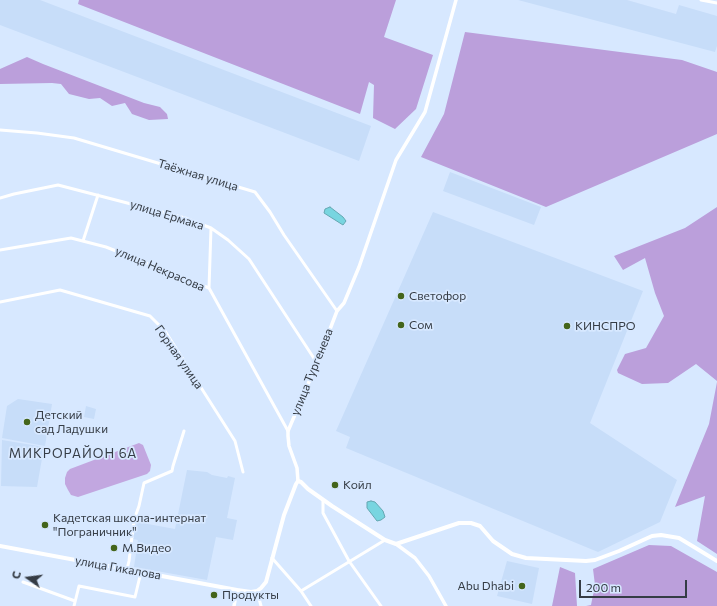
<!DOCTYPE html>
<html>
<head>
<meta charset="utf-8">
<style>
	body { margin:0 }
	#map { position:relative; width:717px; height:606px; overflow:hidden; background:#d7e8ff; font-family:Commissioner,sans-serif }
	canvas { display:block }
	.north { position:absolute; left:8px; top:558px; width:40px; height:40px; -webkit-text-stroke:3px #d7e8ff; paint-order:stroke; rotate:284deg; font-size:11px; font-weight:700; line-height:16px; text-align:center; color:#353c45 }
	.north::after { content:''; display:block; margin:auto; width:14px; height:18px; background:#353c45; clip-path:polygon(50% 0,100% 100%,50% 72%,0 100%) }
	.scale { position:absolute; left:579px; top:580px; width:108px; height:18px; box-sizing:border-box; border:2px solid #353c45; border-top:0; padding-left:5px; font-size:12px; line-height:14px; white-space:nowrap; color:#353c45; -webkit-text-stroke:3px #d7e8ff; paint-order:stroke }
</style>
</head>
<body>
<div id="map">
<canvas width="717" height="606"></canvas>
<div class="north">С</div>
<div class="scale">200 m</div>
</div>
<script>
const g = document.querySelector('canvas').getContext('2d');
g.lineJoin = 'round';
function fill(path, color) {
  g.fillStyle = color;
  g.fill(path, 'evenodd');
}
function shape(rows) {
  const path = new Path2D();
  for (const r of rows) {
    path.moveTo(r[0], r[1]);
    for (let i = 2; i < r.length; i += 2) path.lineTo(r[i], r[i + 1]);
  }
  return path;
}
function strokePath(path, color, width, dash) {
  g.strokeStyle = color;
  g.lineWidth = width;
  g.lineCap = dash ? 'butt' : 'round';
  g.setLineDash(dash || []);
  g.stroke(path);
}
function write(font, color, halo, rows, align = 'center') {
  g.font = font + ' Commissioner,sans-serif';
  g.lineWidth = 3.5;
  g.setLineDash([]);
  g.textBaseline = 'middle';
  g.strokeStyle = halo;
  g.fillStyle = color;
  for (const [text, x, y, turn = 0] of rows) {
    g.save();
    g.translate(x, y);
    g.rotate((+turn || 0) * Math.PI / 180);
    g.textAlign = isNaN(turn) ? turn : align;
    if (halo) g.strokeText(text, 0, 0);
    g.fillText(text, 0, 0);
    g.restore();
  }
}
fill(shape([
	[0,0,40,0,371,126,359,161,0,25],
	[518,0,627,0,676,14,679,5,717,16,717,46,715,52],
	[450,172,541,207,534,225,443,191],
	[433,212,643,291,590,423,677,480,660,522,598,552,346,448,350,437,336,431],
	[18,399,52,404,45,446,2,438,7,406],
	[86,406,96,409,94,419,84,417],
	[2,440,44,447,37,487,1,486],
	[187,470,207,472,212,475,227,478,228,476,235,478,227,518,237,520,233,540,216,537,207,580,134,567,138,540,133,539,137,522,175,529],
	[507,561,539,568,532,604,497,596]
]), '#c7ddf9');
fill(shape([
	[139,443,143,445,151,465,150,471,147,474,78,497,71,495,68,490,65,484,65,478,67,472,70,469]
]), '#c2a7e0');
fill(shape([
	[79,0,396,0,384,37,433,55,416,109,395,129,373,118,374,85,369,82,360,114,78,4],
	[465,32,682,60,717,72,717,134,546,207,421,157,444,114],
	[27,57,43,64,144,103,160,107,167,114,168,119,149,120,132,114,125,103,112,106,100,98,89,99,69,94,61,84,52,83,0,84,0,69],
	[717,207,717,381,696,364,668,383,642,384,618,373,617,370,625,354,646,348,664,316,655,293,645,258,623,270,614,256,685,228],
	[717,382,717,554,697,541,705,496,675,507,709,424],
	[649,545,671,546,717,572,717,606,586,606,591,605,595,585,593,569],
	[560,567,575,573,577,606,552,606]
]), '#bb9fdb');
const water = shape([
	[330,207,343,217,346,221,343,225,324,213,325,209,330,207],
	[371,501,375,502,383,511,385,517,381,520,377,521,367,508,367,502,371,501]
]);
fill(water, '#78d5e0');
strokePath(water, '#64a7b2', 1);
strokePath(shape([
	[701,0,717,3],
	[0,130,37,133,74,138,255,192,270,212,284,235,337,311],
	[0,198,14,194,58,185,185,218,211,228,228,240,249,259,317,363],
	[83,241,98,195],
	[0,250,71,238,106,247,209,288,288,431],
	[209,288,211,228],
	[0,302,60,290,150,316,165,331,235,441,243,472],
	[323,500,323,513,349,561,381,606],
	[272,558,301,591,311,606],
	[127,569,129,561,134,520,139,506,144,483,172,471,173,466,184,431],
	[23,582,75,601],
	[257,591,261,606],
	[301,591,385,540],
	[74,606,79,586,135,597,141,572]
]), '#fff', 3);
strokePath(shape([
	[298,481,297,468,289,446,288,436,288,431,317,363,337,311,344,303,359,267,396,160,425,112,456,0],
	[396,544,415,558,429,576,446,606],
	[234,606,237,590]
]), '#fff', 3.5);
strokePath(shape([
	[0,546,237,590,251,592,257,591,261,588,266,582,284,515,296,484,298,481,301,482,308,489,332,506,385,540,396,544,459,523,471,523,480,526,493,541,512,554,526,558,586,561,595,560,619,551,652,536,661,535,679,538,694,547,717,561]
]), '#fff', 4);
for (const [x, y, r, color] of [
	[401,296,4,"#44651b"],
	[401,325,4,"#44651b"],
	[567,326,4,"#44651b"],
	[27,422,4,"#44651b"],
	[335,485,4,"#44651b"],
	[45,525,4,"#44651b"],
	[114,548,4,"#44651b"],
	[522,586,4,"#44651b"],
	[214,595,4,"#44651b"]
]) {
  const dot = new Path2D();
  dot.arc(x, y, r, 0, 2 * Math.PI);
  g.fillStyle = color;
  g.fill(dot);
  strokePath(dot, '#d7e8ff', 1.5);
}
write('12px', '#353c45', '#d7e8ff', [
	["Таёжная улица",198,175,17],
	["улица Ермака",167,215,17],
	["улица Некрасова",160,269,23],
	["Горная улица",179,357,55],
	["улица Тургенева",312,372,-68],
	["улица Гикалова",118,568,10]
]);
write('12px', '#353c45', '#d7e8ff', [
	["Светофор",409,296],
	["Сом",409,325],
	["КИНСПРО",575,326],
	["Детский",35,415],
	["сад Ладушки",35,429],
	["Койл",343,485],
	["Кадетская школа-интернат",53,518],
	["\"Пограничник\"",53,532],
	["М.Видео",122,548],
	["Abu Dhabi",514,586,"right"],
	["Продукты",222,595]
], 'left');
g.letterSpacing = '1px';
write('13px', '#353c45', '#d7e8ff', [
	["МИКРОРАЙОН 6А",73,454]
]);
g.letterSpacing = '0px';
</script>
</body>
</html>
